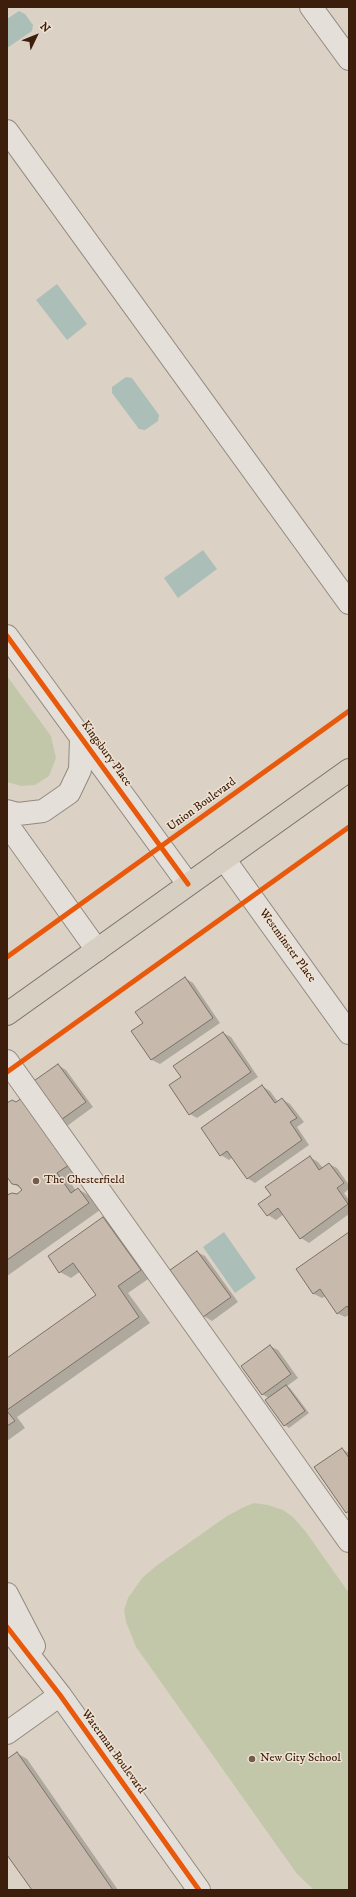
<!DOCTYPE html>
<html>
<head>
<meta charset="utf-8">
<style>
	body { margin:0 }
	#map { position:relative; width:356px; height:1897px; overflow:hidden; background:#dbd2c5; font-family:"IM FELL DW Pica",serif }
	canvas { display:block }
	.frame { position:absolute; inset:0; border:8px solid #3d1d0b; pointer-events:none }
	.north { position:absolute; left:16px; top:16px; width:40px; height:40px; -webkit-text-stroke:3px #eee2d3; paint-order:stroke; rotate:47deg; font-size:11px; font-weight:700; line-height:16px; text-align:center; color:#3d1d0b }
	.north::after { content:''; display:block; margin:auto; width:14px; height:18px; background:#3d1d0b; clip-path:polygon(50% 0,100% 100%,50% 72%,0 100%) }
</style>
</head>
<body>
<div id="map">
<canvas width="356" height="1897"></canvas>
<div class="frame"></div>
<div class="north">N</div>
</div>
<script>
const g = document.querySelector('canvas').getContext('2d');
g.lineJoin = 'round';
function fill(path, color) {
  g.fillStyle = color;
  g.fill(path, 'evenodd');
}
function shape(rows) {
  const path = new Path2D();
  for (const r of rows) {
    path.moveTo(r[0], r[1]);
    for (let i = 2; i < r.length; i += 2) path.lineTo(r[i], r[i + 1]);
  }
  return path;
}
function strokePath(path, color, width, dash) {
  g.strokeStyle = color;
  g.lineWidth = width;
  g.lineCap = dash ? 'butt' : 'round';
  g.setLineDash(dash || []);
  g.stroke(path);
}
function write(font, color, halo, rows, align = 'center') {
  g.font = font + ' "IM FELL DW Pica",serif';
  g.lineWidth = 3;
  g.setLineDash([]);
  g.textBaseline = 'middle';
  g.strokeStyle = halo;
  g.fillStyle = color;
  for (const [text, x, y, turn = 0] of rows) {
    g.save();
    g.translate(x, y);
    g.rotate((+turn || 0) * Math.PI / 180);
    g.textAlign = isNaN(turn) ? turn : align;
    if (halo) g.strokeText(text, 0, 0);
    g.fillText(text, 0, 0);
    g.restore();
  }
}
fill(shape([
	[7,676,51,736,56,758,49,776,35,785,21,786,7,782],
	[254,1503,268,1505,283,1510,293,1517,306,1532,349,1593,349,1890,314,1890,297,1874,136,1647,126,1622,124,1610,128,1598,142,1578,156,1566,227,1516,242,1508]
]), '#c3c7aa');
fill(shape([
	[19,11,25,14,33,25,32,31,7,48,7,19],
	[57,284,87,324,67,340,36,300],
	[126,377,132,378,159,415,158,421,145,430,139,429,112,393,112,387],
	[203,550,217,569,178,598,164,578],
	[224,1232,256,1278,235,1293,203,1247]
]), '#abbfb8');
fill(shape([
	[185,978,193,983,220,1023,160,1064,152,1060,132,1031,144,1023],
	[223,1033,231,1037,258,1077,197,1118,190,1114,182,1077],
	[58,1065,66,1070,93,1107,67,1126,59,1121],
	[262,1086,270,1091,278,1102,282,1099,290,1104,304,1122,297,1127,309,1145,255,1183,247,1178,233,1157,229,1160,221,1155],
	[7,1104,81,1172,69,1180,76,1191,78,1189,90,1196,100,1210,7,1276,7,1197,17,1195,23,1190,13,1183,7,1169],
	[310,1157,318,1162,323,1168,329,1164,337,1168,349,1185,349,1189,344,1193,349,1200,349,1214,309,1243,301,1238,284,1214,276,1220,268,1215,272,1195],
	[103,1218,115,1225,151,1277,128,1293,150,1323,17,1417,25,1428,7,1441,7,1359,98,1295,81,1271,71,1278,60,1272],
	[349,1234,349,1315,345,1317,337,1313,326,1296,322,1298,314,1294,297,1269],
	[197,1252,205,1256,238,1302,212,1321,204,1316],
	[270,1346,278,1350,298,1378,287,1386,290,1388,309,1413,289,1428,285,1425,269,1398,262,1394],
	[342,1449,349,1453,349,1513,347,1512],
	[17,1753,27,1759,118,1890,33,1890,7,1853,7,1760]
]), '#0003');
const building = shape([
	[185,977,213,1018,151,1060,131,1031,143,1023,135,1012,185,977],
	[223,1032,251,1072,189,1115,169,1085,181,1077,173,1066,223,1032],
	[58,1064,86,1102,58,1122,31,1083,58,1064],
	[262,1085,275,1103,282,1098,297,1118,290,1122,302,1140,247,1179,227,1151,220,1156,201,1128,262,1085],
	[22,1098,69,1165,57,1173,71,1193,78,1188,89,1203,7,1260,7,1195,12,1193,17,1194,22,1190,18,1185,12,1184,7,1177,7,1103,12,1100,16,1102,22,1098],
	[310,1156,319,1170,329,1163,344,1183,337,1188,348,1204,300,1239,278,1208,267,1216,258,1204,271,1195,265,1187,310,1156],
	[103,1217,141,1270,118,1286,139,1317,7,1410,7,1358,96,1295,73,1263,59,1273,48,1256,103,1217],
	[349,1232,349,1309,347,1306,337,1314,320,1289,313,1294,296,1269,349,1232],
	[197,1251,231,1297,203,1317,170,1270,197,1251],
	[270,1345,291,1374,262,1395,241,1366,270,1345],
	[286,1385,305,1411,284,1426,265,1400,286,1385],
	[7,1411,15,1421,7,1426,7,1411],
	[342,1448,349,1458,349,1511,346,1513,314,1467,342,1448],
	[17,1752,113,1890,32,1890,7,1855,7,1759,17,1752]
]);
fill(building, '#c7b9ac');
strokePath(building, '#7b7168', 1);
const minor = shape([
	[311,7,349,59],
	[7,131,349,603],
	[7,636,188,884],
	[7,811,18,814,43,811,69,793,80,770,81,738],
	[7,824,97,950],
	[224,859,349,1033],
	[7,1061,349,1541],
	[7,1594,34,1646],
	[7,1627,60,1695,199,1890],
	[7,1733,60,1695]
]);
const major = shape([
	[7,1014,349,770]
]);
strokePath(minor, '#928980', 24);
strokePath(major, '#7b7168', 24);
strokePath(minor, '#e4dfd9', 22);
strokePath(major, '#d8cfc3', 22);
strokePath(shape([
	[7,636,188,884],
	[7,957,349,711],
	[7,1072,349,827],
	[7,1627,60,1695,199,1890]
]), '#e8590c', 5);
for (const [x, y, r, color] of [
	[36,1181,4,"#745c4c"],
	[252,1759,4,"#745c4c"]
]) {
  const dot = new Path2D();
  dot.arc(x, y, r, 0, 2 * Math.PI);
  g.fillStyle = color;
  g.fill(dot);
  strokePath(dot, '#eee2d3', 1.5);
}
write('12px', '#3d1d0b', '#eee2d3', [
	["Kingsbury Place",106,754,54],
	["Union Boulevard",202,805,-36],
	["Westminster Place",287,946,54],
	["Waterman Boulevard",113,1752,54]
]);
write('12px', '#3d1d0b', '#eee2d3', [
	["The Chesterfield",44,1181],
	["New City School",260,1759]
], 'left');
</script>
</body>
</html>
